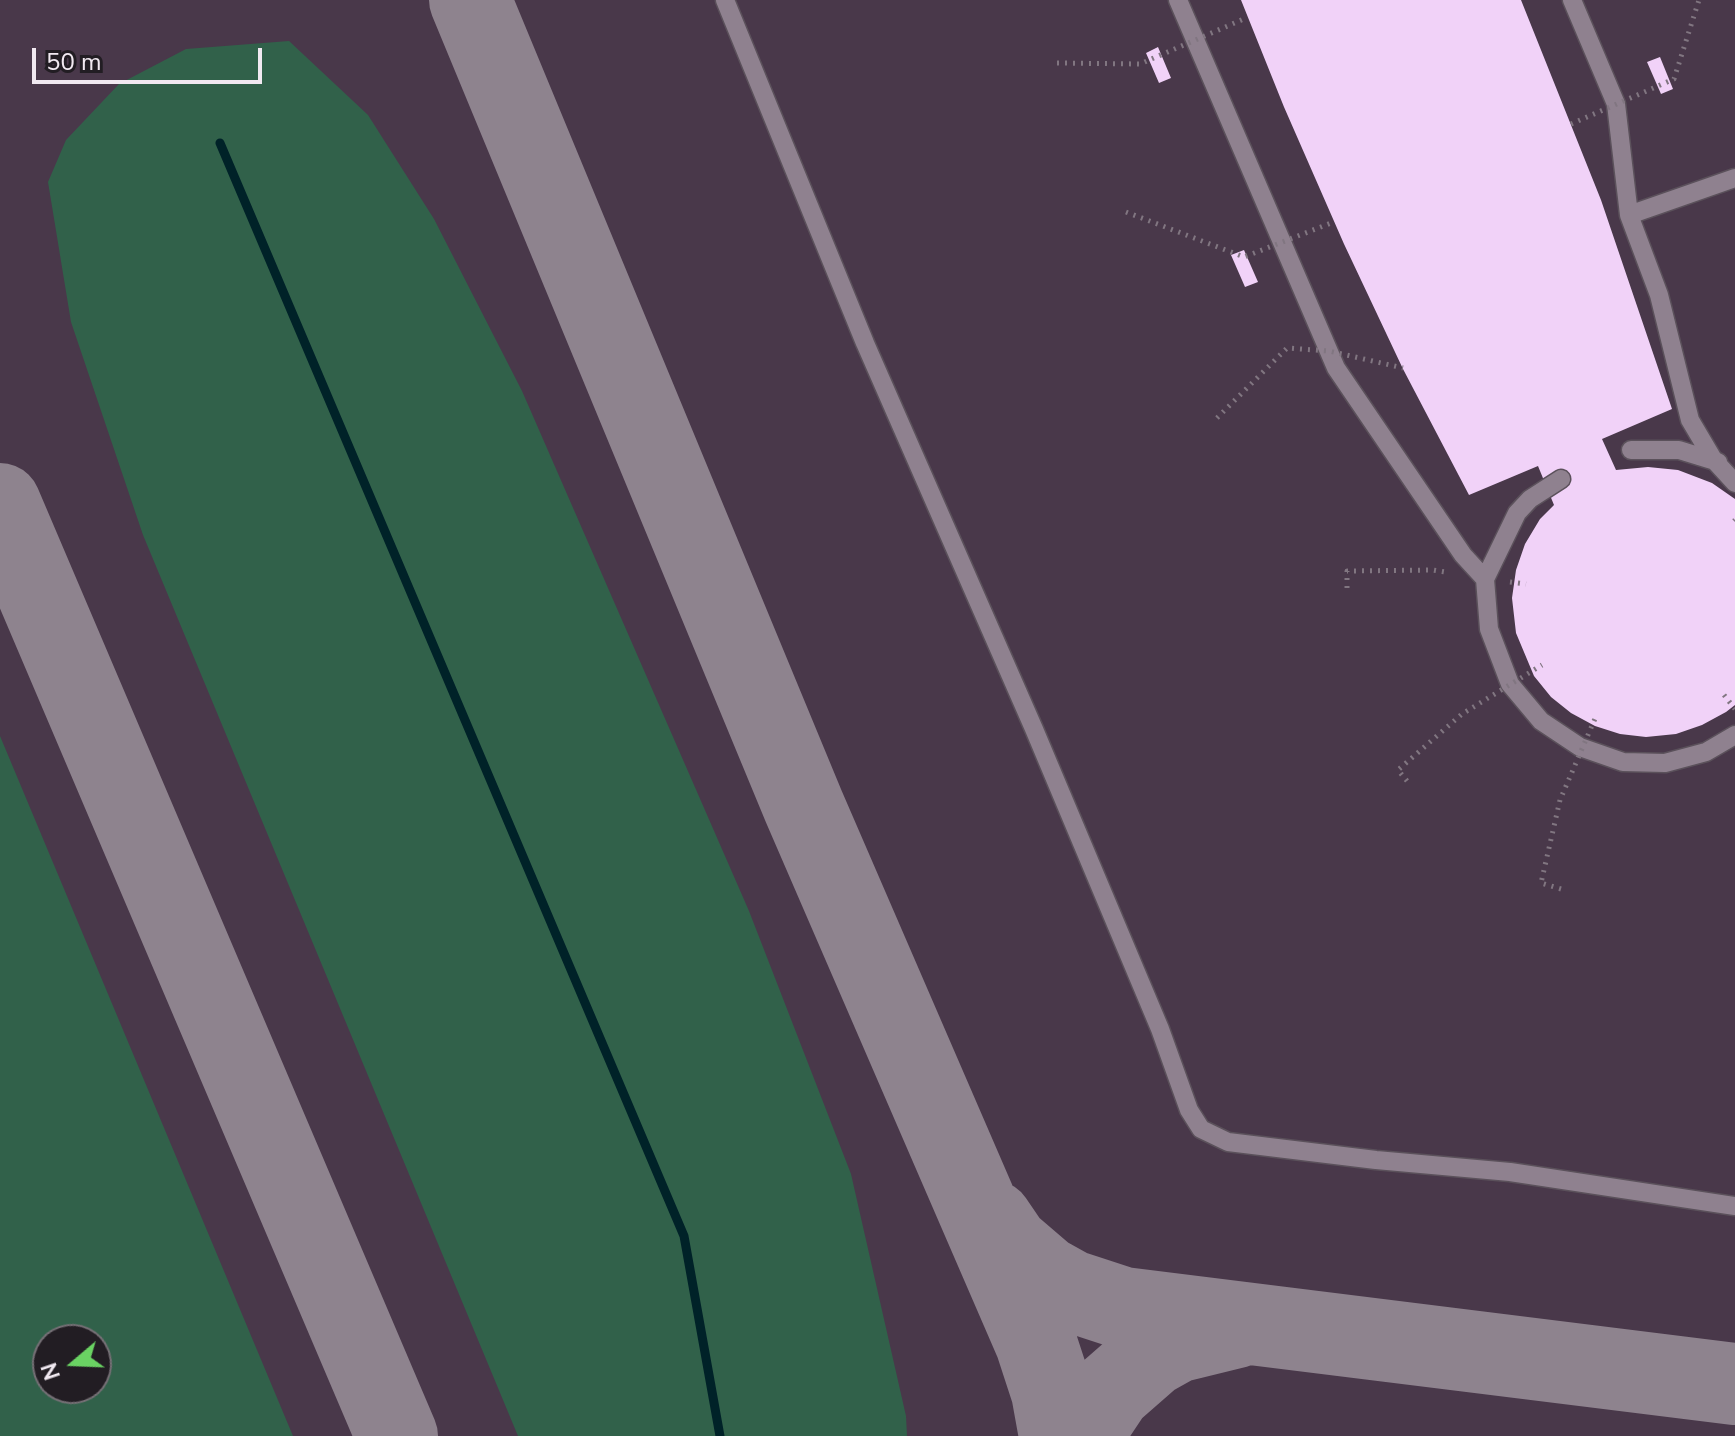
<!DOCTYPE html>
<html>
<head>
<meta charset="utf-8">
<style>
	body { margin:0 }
	#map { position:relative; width:1735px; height:1436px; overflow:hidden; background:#3f333f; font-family:"Nunito Sans",sans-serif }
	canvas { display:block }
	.north { position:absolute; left:32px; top:1324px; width:80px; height:80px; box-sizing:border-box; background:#221d23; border:2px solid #756f75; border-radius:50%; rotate:251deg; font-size:22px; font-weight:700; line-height:32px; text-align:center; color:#f1e9f1 }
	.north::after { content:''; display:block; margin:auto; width:28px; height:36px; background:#6ad363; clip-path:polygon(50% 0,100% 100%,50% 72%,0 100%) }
	.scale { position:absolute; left:32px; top:48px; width:230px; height:36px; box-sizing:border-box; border:4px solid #f1e9f1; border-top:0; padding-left:10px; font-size:24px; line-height:28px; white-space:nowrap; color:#f1e9f1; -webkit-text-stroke:6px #221d23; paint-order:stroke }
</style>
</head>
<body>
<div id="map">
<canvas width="1735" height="1436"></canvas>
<div class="north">N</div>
<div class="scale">50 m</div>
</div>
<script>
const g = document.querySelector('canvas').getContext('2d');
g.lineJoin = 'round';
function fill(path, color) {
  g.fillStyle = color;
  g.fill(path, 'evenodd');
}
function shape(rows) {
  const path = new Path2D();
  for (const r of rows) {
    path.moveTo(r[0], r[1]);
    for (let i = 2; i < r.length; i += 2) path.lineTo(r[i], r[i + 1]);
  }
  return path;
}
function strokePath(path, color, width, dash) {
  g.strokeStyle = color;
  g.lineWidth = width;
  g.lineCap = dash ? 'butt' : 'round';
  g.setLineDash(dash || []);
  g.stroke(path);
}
fill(shape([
	[0,0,1735,0,1735,1436,0,1436],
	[48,1340,96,1340,96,1388,48,1388]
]), '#49384a');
fill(shape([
	[289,41,368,115,434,219,522,391,749,911,851,1174,906,1416,907,1436,518,1436,143,535,71,322,48,182,66,140,119,84,186,49],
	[0,736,293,1436,0,1436],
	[96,1340,96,1388,48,1388,48,1340]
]), '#31614a');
strokePath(shape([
	[220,143,684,1236,720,1436]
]), '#002228', 9);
strokePath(shape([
	[470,0,804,807,1036,1343,1052,1392,1060,1436],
	[0,504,397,1436],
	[992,1221,1009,1246,1044,1276,1071,1291,1123,1308,1735,1384],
	[1081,1436,1111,1391,1151,1356,1176,1342,1237,1327]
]), '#8e838e', 82);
fill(shape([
	[1241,0,1521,0,1601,200,1671,406,1672,409,1602,439,1616,470,1648,467,1678,470,1712,483,1735,499,1735,705,1726,712,1702,725,1676,734,1646,737,1620,734,1595,726,1571,713,1551,697,1534,676,1516,633,1512,598,1516,570,1525,544,1540,519,1554,505,1538,466,1469,495,1403,369,1344,244,1284,107],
	[1158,47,1171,78,1159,83,1146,53],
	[1660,57,1673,89,1661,94,1647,62],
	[1244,250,1258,282,1245,287,1231,255]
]), '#f1d2f8');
const service = shape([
	[725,0,865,343,1034,729,1160,1029,1189,1110,1201,1129,1228,1142,1376,1160,1510,1172,1735,1206],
	[1178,0,1336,368,1463,555,1485,579],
	[1572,0,1616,104,1629,215,1735,178],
	[1629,215,1659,295,1690,420,1713,459,1735,483],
	[1631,450,1679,450,1718,462],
	[1561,479,1530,499,1517,513,1485,579,1489,629,1510,684,1541,721,1580,747,1623,762,1665,763,1706,752,1735,735]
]);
strokePath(service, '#5b515b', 21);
strokePath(shape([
	[1734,521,1735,520],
	[1510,582,1526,584],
	[1347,588,1347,571,1433,570,1445,572],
	[1724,695,1735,709]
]), '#817681', 5, [2, 6]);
strokePath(service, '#8f818f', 18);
strokePath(shape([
	[1057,63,1140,64,1246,18],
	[1571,124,1674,79,1699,0],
	[1126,212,1244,257,1331,223],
	[1217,418,1287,348,1329,351,1403,368],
	[1407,781,1398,770,1462,714,1542,665],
	[1561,889,1541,883,1560,800,1597,714]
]), '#817681', 5, [2, 6]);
</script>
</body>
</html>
